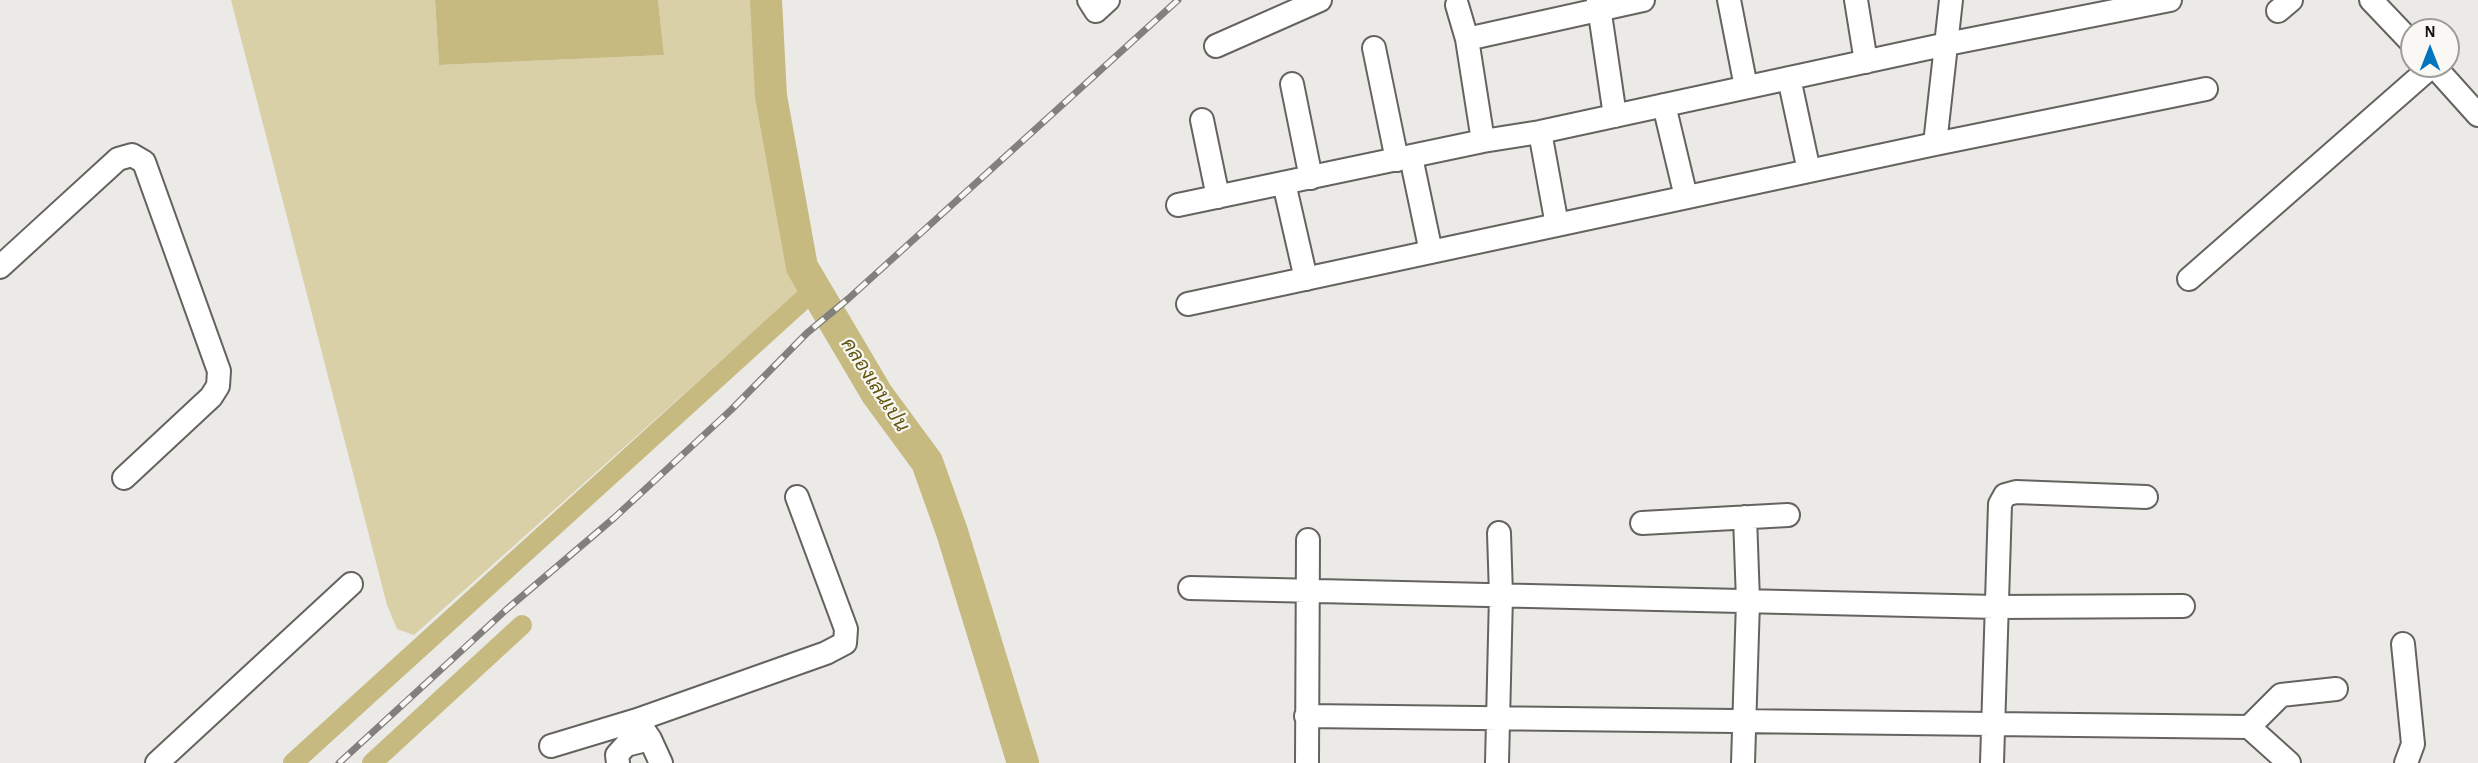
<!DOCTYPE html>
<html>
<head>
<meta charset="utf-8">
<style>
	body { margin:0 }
	#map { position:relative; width:2478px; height:763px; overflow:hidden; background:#ebeae6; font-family:"Alegreya Sans",sans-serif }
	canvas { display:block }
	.north { position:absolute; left:2400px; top:18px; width:60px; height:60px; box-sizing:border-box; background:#f9f8f4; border:2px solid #9d9c99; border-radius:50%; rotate:0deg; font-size:16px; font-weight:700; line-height:24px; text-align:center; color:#121210 }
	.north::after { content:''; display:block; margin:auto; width:21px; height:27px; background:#0075bf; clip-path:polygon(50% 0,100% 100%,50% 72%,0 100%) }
</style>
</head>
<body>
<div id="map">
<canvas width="2478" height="763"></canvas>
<div class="north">N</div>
</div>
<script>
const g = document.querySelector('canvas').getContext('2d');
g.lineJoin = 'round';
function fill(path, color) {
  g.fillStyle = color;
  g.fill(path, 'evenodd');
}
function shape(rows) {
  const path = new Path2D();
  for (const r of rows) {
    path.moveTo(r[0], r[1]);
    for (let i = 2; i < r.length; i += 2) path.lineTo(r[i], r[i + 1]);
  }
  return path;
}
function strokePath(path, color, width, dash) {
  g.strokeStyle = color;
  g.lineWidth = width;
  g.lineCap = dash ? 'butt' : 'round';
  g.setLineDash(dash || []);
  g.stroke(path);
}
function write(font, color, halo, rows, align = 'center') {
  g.font = font + ' "Alegreya Sans",Sarabun,sans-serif';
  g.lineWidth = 4.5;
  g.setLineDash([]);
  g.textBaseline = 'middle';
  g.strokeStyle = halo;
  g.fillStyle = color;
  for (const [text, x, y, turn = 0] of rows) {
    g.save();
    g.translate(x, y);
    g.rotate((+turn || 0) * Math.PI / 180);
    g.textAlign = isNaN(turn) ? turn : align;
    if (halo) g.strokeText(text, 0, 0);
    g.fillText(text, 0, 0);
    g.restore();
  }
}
fill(shape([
	[231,0,435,0,439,65,664,55,658,0,753,0,769,160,799,291,414,635,397,629,387,605]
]), '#d9d0a8');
fill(shape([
	[435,0,658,0,664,55,439,65]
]), '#c6ba81');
strokePath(shape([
	[293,763,815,289],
	[372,763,522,625]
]), '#c6ba81', 20);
strokePath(shape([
	[766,0,771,96,802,267,877,394,927,462,952,532,1023,763]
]), '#c6ba81', 32);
const minor = shape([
	[1089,0,1096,11,1108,0],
	[1598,0,1615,116],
	[1729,0,1746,87],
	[1856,0,1866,62],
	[2371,0,2412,43],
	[1457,5,1467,39,1483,141],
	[2278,11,2291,0],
	[1467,39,1643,0],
	[1216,46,1320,0],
	[1374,48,1397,160],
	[2434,66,2478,115],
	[1789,78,1809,171],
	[1292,84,1311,178],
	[1664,105,1686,197],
	[1202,120,1218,197],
	[1540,132,1557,225],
	[1935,144,1951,0],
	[1411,157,1431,252],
	[1284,183,1306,279],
	[1178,205,1483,141,1540,132,1947,44,2170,0],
	[0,267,118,159,132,155,144,162,219,371,218,386,211,397,124,478],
	[2189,279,2432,66],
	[1188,304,1935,144,2206,89],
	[1642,523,1788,515],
	[1190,588,1996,607,2183,606],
	[2403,644,2413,744,2406,763],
	[1306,716,2249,727,2289,763],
	[637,720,826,653,845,643,846,629,797,497],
	[2249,727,2281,695,2336,689],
	[551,746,637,720,650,739,661,763],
	[157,763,351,584],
	[618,763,617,755,626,745,650,739],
	[1307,763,1308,540],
	[1497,763,1501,595,1499,533],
	[1743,763,1748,601,1745,517],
	[1992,763,2000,504,2005,495,2016,492,2146,497]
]);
strokePath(minor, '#64635f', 26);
strokePath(minor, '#fff', 22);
const rail = shape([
	[339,763,507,609,614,518,731,410,807,333,848,299,1178,0]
]);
strokePath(rail, '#81807d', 7);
strokePath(rail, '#f9f8f4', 4.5, [14]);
write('italic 20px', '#645713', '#f9f8f4', [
	["คลองเลนเปน",875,385,57]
]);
</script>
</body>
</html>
